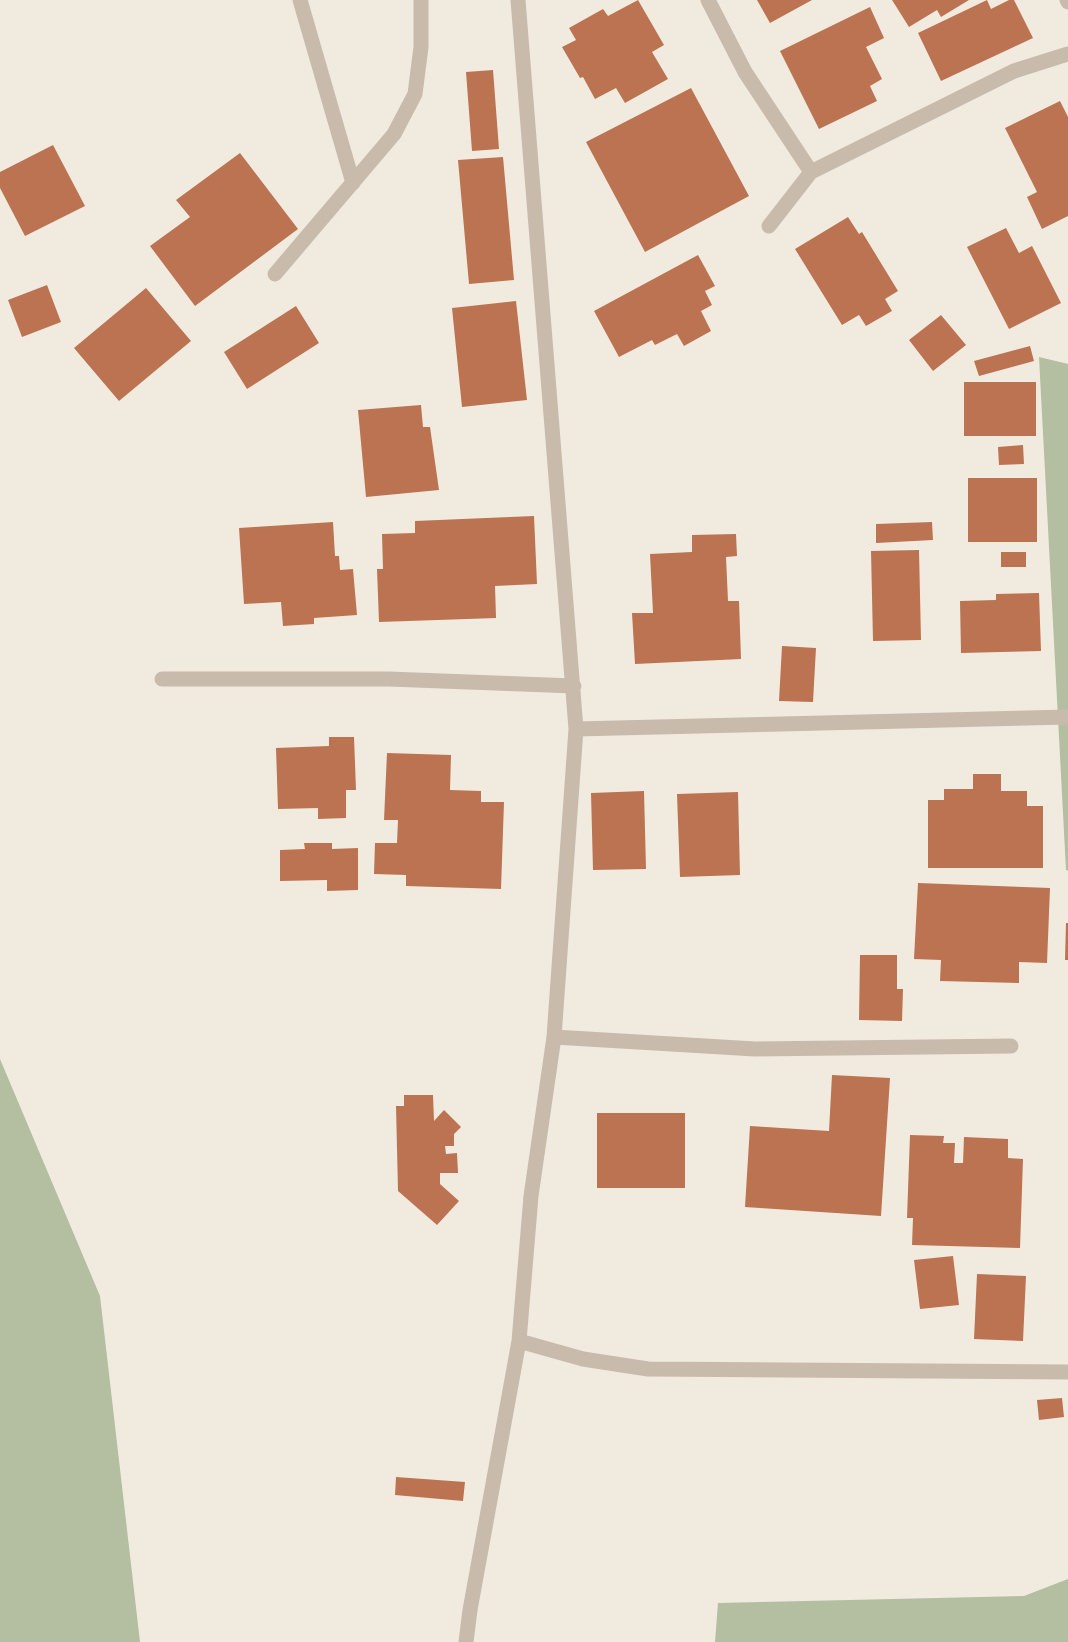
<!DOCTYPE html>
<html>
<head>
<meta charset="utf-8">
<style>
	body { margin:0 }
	canvas { display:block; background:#f1eadf }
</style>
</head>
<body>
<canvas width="1068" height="1642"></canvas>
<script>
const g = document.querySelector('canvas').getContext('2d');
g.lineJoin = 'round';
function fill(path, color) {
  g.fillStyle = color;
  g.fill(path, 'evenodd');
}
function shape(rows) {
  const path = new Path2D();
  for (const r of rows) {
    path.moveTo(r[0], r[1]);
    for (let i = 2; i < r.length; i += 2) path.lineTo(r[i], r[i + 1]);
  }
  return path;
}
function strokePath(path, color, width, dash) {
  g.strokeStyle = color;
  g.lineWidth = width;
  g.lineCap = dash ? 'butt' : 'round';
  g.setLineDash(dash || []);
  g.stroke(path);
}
fill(shape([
	[1039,357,1068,364,1068,871,1066,870],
	[0,1059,100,1296,140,1642,0,1642],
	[1068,1579,1068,1642,715,1642,718,1603,1024,1596]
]), '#b3bfa0');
fill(shape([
	[638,0,664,45,652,52,668,79,625,103,616,88,595,99,583,77,580,78,562,47,576,40,569,28,603,9,608,16],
	[757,0,812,0,770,23],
	[892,0,969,0,941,17,937,10,909,27],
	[987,0,991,9,1009,0,1014,0,1033,38,941,81,918,33],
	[870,7,884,38,866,47,882,79,870,86,877,101,819,129,780,51],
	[493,70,499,149,472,151,466,72],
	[691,88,749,196,645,252,586,142],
	[1060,101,1068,117,1068,216,1042,229,1027,197,1037,192,1005,128],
	[53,145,85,206,25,236,0,188,0,172],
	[240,153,298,229,195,306,150,246,190,217,176,200],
	[503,157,514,280,469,284,458,160],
	[848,217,859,234,862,232,898,291,885,299,892,311,866,326,859,315,842,325,795,249],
	[1006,228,1019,253,1032,246,1061,303,1009,329,967,247],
	[698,255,715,286,705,291,712,305,701,311,711,331,684,346,677,334,655,345,652,340,619,357,594,311],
	[47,285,61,322,22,337,8,300],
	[146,288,191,341,119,401,74,348],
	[516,301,527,400,462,407,452,308],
	[296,306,319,343,247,389,224,352],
	[941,315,966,345,933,371,909,340],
	[1030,346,1034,361,979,376,974,361],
	[964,382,1036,382,1036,436,964,436],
	[421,405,423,427,430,427,439,490,366,497,358,410],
	[1023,445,1024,464,999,465,998,447],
	[968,478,1037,478,1037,542,968,542],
	[534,516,537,584,495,586,496,618,379,622,377,569,383,569,382,534,415,533,415,521],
	[333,522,335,556,339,556,340,570,353,569,357,615,314,618,314,624,283,626,281,602,244,604,239,528],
	[932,522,933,540,876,543,876,524],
	[736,534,737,556,726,557,728,601,739,601,741,659,635,664,632,613,653,613,650,554,692,552,692,535],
	[919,550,921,640,873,641,871,551],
	[1001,552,1026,552,1026,567,1001,567],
	[1039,593,1041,651,961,653,960,601,996,600,996,594],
	[782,646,816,648,813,702,779,701],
	[329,737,354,737,356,790,346,790,346,818,318,819,318,808,278,809,276,748,329,746],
	[387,753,451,755,450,790,481,791,481,802,504,802,501,889,406,886,406,875,374,874,375,843,397,843,398,820,384,820],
	[973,774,1001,774,1001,791,1027,791,1027,806,1043,806,1043,868,928,868,928,800,944,800,944,789,973,789],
	[644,791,646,869,593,870,591,793],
	[738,792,740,875,680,877,677,794],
	[304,843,332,843,332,849,358,848,358,890,327,891,327,880,280,881,280,850,305,849],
	[918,883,1050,888,1047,963,1019,962,1019,983,940,981,941,960,914,959],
	[1066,923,1068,923,1068,960,1065,960],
	[860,955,897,955,897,989,903,989,902,1021,859,1020],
	[832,1075,890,1078,881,1216,745,1207,750,1126,829,1131],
	[404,1095,433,1095,434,1121,444,1110,461,1127,454,1134,454,1146,445,1146,446,1154,457,1153,458,1173,440,1173,440,1184,459,1201,437,1225,398,1191,396,1106,404,1106],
	[597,1113,685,1113,685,1188,597,1188],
	[910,1135,944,1136,943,1143,955,1143,954,1163,963,1163,964,1137,1008,1139,1008,1158,1023,1159,1020,1248,912,1245,913,1218,907,1218],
	[953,1256,959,1305,920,1309,914,1260],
	[977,1274,1026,1276,1023,1341,974,1339],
	[1062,1398,1064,1417,1039,1420,1037,1400],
	[396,1477,465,1482,463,1501,395,1495]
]), '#bc7352');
strokePath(shape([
	[300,0,353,183],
	[275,274,394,134,415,94,421,47,421,0]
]), '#c8bbac', 15);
strokePath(shape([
	[708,0,745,72,811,172],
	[1067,0,1068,2],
	[769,226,811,172,1014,71,1068,54],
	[162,679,389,679,574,686],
	[576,729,1068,717],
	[554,1037,755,1049,1011,1046],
	[519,1341,583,1359,648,1369,1068,1372],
	[466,1642,470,1610,519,1341,531,1196,554,1037,576,729,518,0]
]), '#c8bbac', 15);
</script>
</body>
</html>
